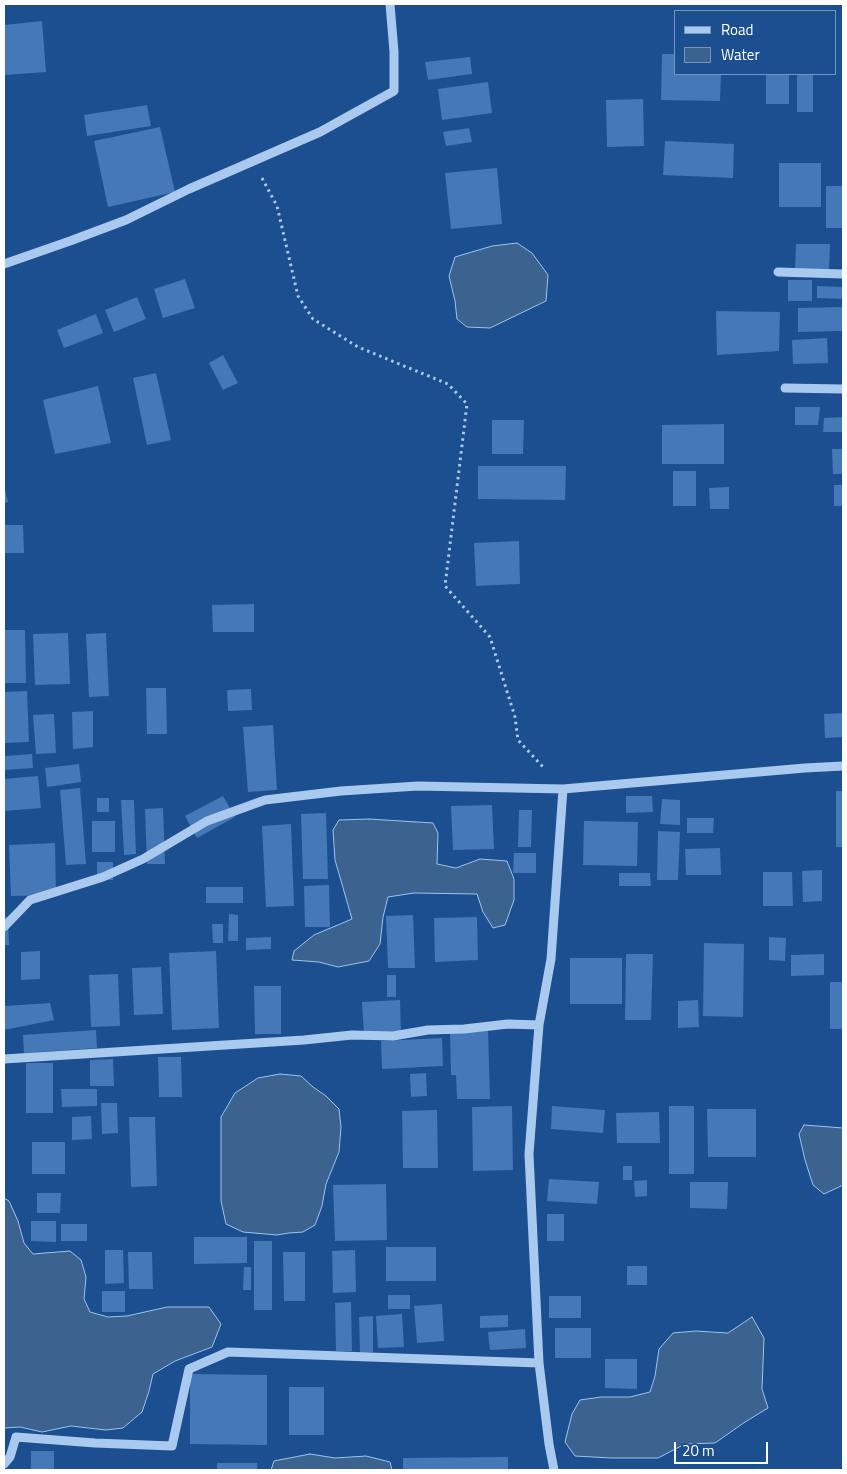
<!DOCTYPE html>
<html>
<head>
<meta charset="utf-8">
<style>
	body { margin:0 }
	#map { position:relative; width:847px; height:1474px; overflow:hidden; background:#1b4f8f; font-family:"Titillium Web",sans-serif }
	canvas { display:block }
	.frame { position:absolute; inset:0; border:5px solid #fff; pointer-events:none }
	.legend { position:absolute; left:674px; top:10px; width:162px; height:65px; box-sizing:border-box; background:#1b4f8f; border:1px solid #7695bc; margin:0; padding:6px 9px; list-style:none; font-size:15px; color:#fff }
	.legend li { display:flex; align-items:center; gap:10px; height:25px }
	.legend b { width:25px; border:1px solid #7695bc }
	.scale { position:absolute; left:674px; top:1442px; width:94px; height:22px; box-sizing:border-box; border:2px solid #fff; border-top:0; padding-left:6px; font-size:15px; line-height:18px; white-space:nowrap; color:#fff; -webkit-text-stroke:4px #1b4f8f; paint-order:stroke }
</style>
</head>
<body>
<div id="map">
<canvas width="847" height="1474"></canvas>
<div class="frame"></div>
<ul class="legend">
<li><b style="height:6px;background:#a9c9ee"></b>Road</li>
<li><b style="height:14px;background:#3c6290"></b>Water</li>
</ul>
<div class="scale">20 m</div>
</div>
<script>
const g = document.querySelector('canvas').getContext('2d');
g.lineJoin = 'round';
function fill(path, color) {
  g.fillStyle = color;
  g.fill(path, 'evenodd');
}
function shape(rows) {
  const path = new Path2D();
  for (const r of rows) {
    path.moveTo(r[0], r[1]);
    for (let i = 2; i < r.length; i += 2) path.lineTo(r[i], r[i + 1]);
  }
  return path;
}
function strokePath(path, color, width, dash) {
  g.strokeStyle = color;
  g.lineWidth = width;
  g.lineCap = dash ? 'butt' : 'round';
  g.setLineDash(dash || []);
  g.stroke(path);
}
const water = shape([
	[517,243,532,253,548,275,546,301,490,328,467,327,457,319,455,301,449,276,455,257,492,246,517,243],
	[369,819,433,823,438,833,437,864,456,868,480,859,507,861,514,879,514,900,505,925,493,928,483,912,477,894,414,893,388,897,383,917,380,944,369,961,338,967,319,962,292,960,294,951,314,935,352,919,335,860,333,830,339,820,369,819],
	[280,1074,301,1076,313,1087,326,1096,339,1109,341,1127,339,1152,326,1184,322,1206,315,1225,303,1232,289,1233,277,1235,243,1232,226,1224,221,1201,221,1117,235,1093,258,1078,280,1074],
	[804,1125,843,1128,843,1185,824,1194,813,1185,805,1160,799,1134,804,1125],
	[4,1198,9,1201,18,1221,24,1243,33,1254,70,1251,81,1260,86,1277,84,1299,90,1312,108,1317,127,1316,167,1307,209,1307,221,1324,212,1347,175,1361,153,1374,149,1391,142,1412,123,1428,106,1430,71,1426,42,1432,20,1427,4,1428,4,1198],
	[752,1317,764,1338,762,1389,768,1408,745,1422,715,1443,685,1444,658,1458,611,1458,575,1456,565,1442,572,1414,580,1400,601,1397,630,1397,650,1392,655,1376,659,1349,673,1333,696,1331,728,1333,752,1317],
	[310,1454,335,1458,366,1456,390,1462,392,1470,271,1470,274,1461,310,1454]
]);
fill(water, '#3c6290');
strokePath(water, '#9cc4f0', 1);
fill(shape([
	[42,21,46,72,5,75,4,25],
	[662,54,676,54,676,74,721,74,720,101,661,100],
	[470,57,472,74,428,80,425,62],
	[766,74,789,74,789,104,766,104],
	[797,74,813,74,813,112,797,112],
	[488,82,492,113,442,120,438,89],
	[643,99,644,146,607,147,606,100],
	[147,105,151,126,87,136,84,115],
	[160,127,175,192,108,207,94,141],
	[469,128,472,142,446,146,443,132],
	[665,141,734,144,733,178,663,175],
	[779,163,821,163,821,207,779,207],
	[497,168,502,224,451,229,445,173],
	[826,186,843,186,843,228,826,228],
	[796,244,830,244,829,269,795,269],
	[185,279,195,308,163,318,154,289],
	[788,280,812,280,812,301,788,301],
	[817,286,843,287,843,299,817,298],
	[137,297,146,319,114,332,105,310],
	[842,307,842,331,798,332,798,308],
	[716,311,780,312,779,351,717,355],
	[96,314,103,333,64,348,57,330],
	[827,338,828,363,793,364,792,340],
	[223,355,238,383,223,390,209,363],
	[156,373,171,440,147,445,133,378],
	[98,386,111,443,55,454,43,400],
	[795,407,820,407,818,425,795,425],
	[843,417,843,432,823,432,824,418],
	[492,420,524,420,523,454,492,454],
	[724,424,724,464,662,464,662,425],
	[832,449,843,449,843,474,833,474],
	[478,466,566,466,565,500,478,499],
	[673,471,696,471,696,506,673,506],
	[834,485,843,485,843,506,834,506],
	[4,486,8,502,4,503],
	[729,487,729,509,710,509,709,488],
	[4,525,23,525,24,553,4,553],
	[519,541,520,584,476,586,474,543],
	[254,604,254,632,213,632,212,605],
	[4,630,25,630,26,683,4,683],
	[68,633,70,684,35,685,33,634],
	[106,633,109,696,89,697,86,634],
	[146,688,166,688,167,734,147,734],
	[251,689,252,710,228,711,227,690],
	[27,691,29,742,4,743,4,692],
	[93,711,93,747,73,749,72,712],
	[843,713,843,737,825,738,824,714],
	[54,714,56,753,36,754,33,715],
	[273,725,277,790,248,792,243,727],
	[32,754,33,768,4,770,4,756],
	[79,764,81,782,47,787,45,768],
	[38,776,41,808,4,811,4,779],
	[80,788,86,864,66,865,60,790],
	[836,791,843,791,843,847,836,847],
	[223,796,235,817,197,838,185,816],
	[626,796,652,796,653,812,626,813],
	[97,798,109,798,109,812,97,812],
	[662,799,680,800,680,825,660,824],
	[121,800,134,800,136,854,124,855],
	[492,805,494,849,453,850,451,806],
	[163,808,165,864,147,864,145,809],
	[519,810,532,810,531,847,518,847],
	[326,813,328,879,303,879,301,814],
	[687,818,714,818,713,833,687,833],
	[92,821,115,821,115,852,92,852],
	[584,821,638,822,637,866,583,865],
	[291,824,294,906,266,907,262,826],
	[658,831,680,832,678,880,657,880],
	[55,843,56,895,11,896,9,845],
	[720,848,721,875,686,875,685,849],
	[514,853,536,853,536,873,513,873],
	[97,862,113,862,113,880,97,880],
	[822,870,822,901,803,902,802,871],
	[763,872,792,872,793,906,763,906],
	[619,873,650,873,651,886,619,886],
	[329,885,330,927,305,927,304,886],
	[206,887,243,887,243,903,206,903],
	[229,914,238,915,238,941,228,941],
	[413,915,415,968,388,968,386,916],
	[4,917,8,917,9,945,4,945],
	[477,917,478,960,435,962,434,918],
	[212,924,223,924,223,943,213,943],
	[271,937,271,949,246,950,246,938],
	[769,937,786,938,785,961,769,960],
	[704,943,744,944,743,1017,703,1016],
	[40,951,40,979,21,980,21,952],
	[216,951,219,1028,172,1030,169,953],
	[626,954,653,954,651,1020,625,1020],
	[824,954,824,975,791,976,791,955],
	[570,958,622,958,622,1004,570,1004],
	[161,967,163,1014,134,1015,132,968],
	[118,974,120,1026,91,1027,89,975],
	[387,975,396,975,396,997,387,997],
	[830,982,843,982,843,1029,830,1029],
	[254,986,281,986,281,1034,255,1034],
	[400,1000,401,1033,364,1035,362,1002],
	[698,1000,699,1027,678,1028,678,1001],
	[50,1003,54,1020,4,1030,4,1006],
	[488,1029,490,1099,457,1099,456,1075,451,1075,450,1030],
	[96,1030,97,1048,24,1053,23,1035],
	[442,1038,443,1066,382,1069,381,1041],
	[158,1057,181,1057,182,1097,159,1097],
	[113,1059,114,1086,90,1086,90,1060],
	[26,1063,53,1063,53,1113,26,1113],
	[426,1073,427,1096,411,1097,410,1074],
	[61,1089,97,1089,97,1106,62,1107],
	[101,1103,117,1103,118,1133,102,1134],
	[512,1106,513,1170,473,1171,472,1107],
	[552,1106,605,1110,603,1133,551,1129],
	[669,1106,694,1106,694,1174,669,1174],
	[707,1109,756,1109,756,1157,708,1157],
	[437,1110,438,1168,403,1168,402,1111],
	[659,1112,660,1143,617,1143,616,1113],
	[91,1116,92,1139,72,1140,72,1117],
	[129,1117,155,1117,157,1186,131,1187],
	[32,1142,65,1142,65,1174,32,1174],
	[623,1166,632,1166,632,1180,623,1180],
	[549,1179,599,1182,597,1204,547,1201],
	[647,1180,647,1196,635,1197,634,1181],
	[690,1182,728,1182,727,1209,690,1208],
	[386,1184,387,1240,335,1241,333,1185],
	[37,1193,61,1193,60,1213,37,1213],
	[547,1214,564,1214,564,1241,547,1241],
	[31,1221,56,1221,56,1242,31,1241],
	[61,1224,87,1224,87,1241,61,1241],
	[194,1237,247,1237,247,1263,194,1264],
	[254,1241,272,1241,272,1310,254,1310],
	[386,1247,436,1247,436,1281,386,1281],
	[105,1250,123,1250,124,1283,105,1284],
	[355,1250,356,1292,333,1293,332,1251],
	[128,1252,152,1252,153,1289,129,1289],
	[283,1252,305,1252,305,1301,284,1301],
	[627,1266,647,1266,647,1285,627,1285],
	[244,1267,251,1267,251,1290,243,1290],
	[102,1291,125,1291,125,1312,102,1312],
	[388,1295,410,1295,410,1309,388,1309],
	[549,1296,581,1296,581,1318,549,1318],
	[351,1302,352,1351,336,1351,335,1303],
	[442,1304,444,1341,417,1343,414,1306],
	[402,1314,404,1347,378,1348,376,1316],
	[508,1315,508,1327,480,1328,480,1316],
	[373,1316,373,1352,360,1353,359,1317],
	[555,1328,591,1328,591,1358,555,1358],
	[525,1329,526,1348,490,1350,488,1332],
	[605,1359,637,1359,637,1389,605,1388],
	[190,1374,267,1375,267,1445,190,1444],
	[289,1387,324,1387,324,1435,289,1435],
	[31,1451,54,1451,54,1470,31,1470],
	[508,1457,508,1470,403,1470,403,1458],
	[217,1463,257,1463,257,1470,217,1470]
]), '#4478b7');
strokePath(shape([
	[262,178,277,206,298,296,313,319,358,347,448,384,467,404,445,586,490,637,515,717,518,740,544,768]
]), '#a9c9ee', 3, [2.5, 4]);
strokePath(shape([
	[4,264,70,241,126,220,189,189,320,132,394,91,394,52,390,4],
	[778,272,843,274],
	[785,388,843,389],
	[4,927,30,900,103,877,143,859,207,821,265,800,341,791,418,786,563,789,805,768,843,766],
	[4,1059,304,1040,352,1035,393,1036,428,1030,464,1029,508,1024,539,1025],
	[4,1464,10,1457,16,1437,95,1443,172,1446,189,1369,228,1352,539,1363],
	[554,1470,549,1444,539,1363,529,1154,539,1025,551,959,563,789]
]), '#a9c9ee', 9);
</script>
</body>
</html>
